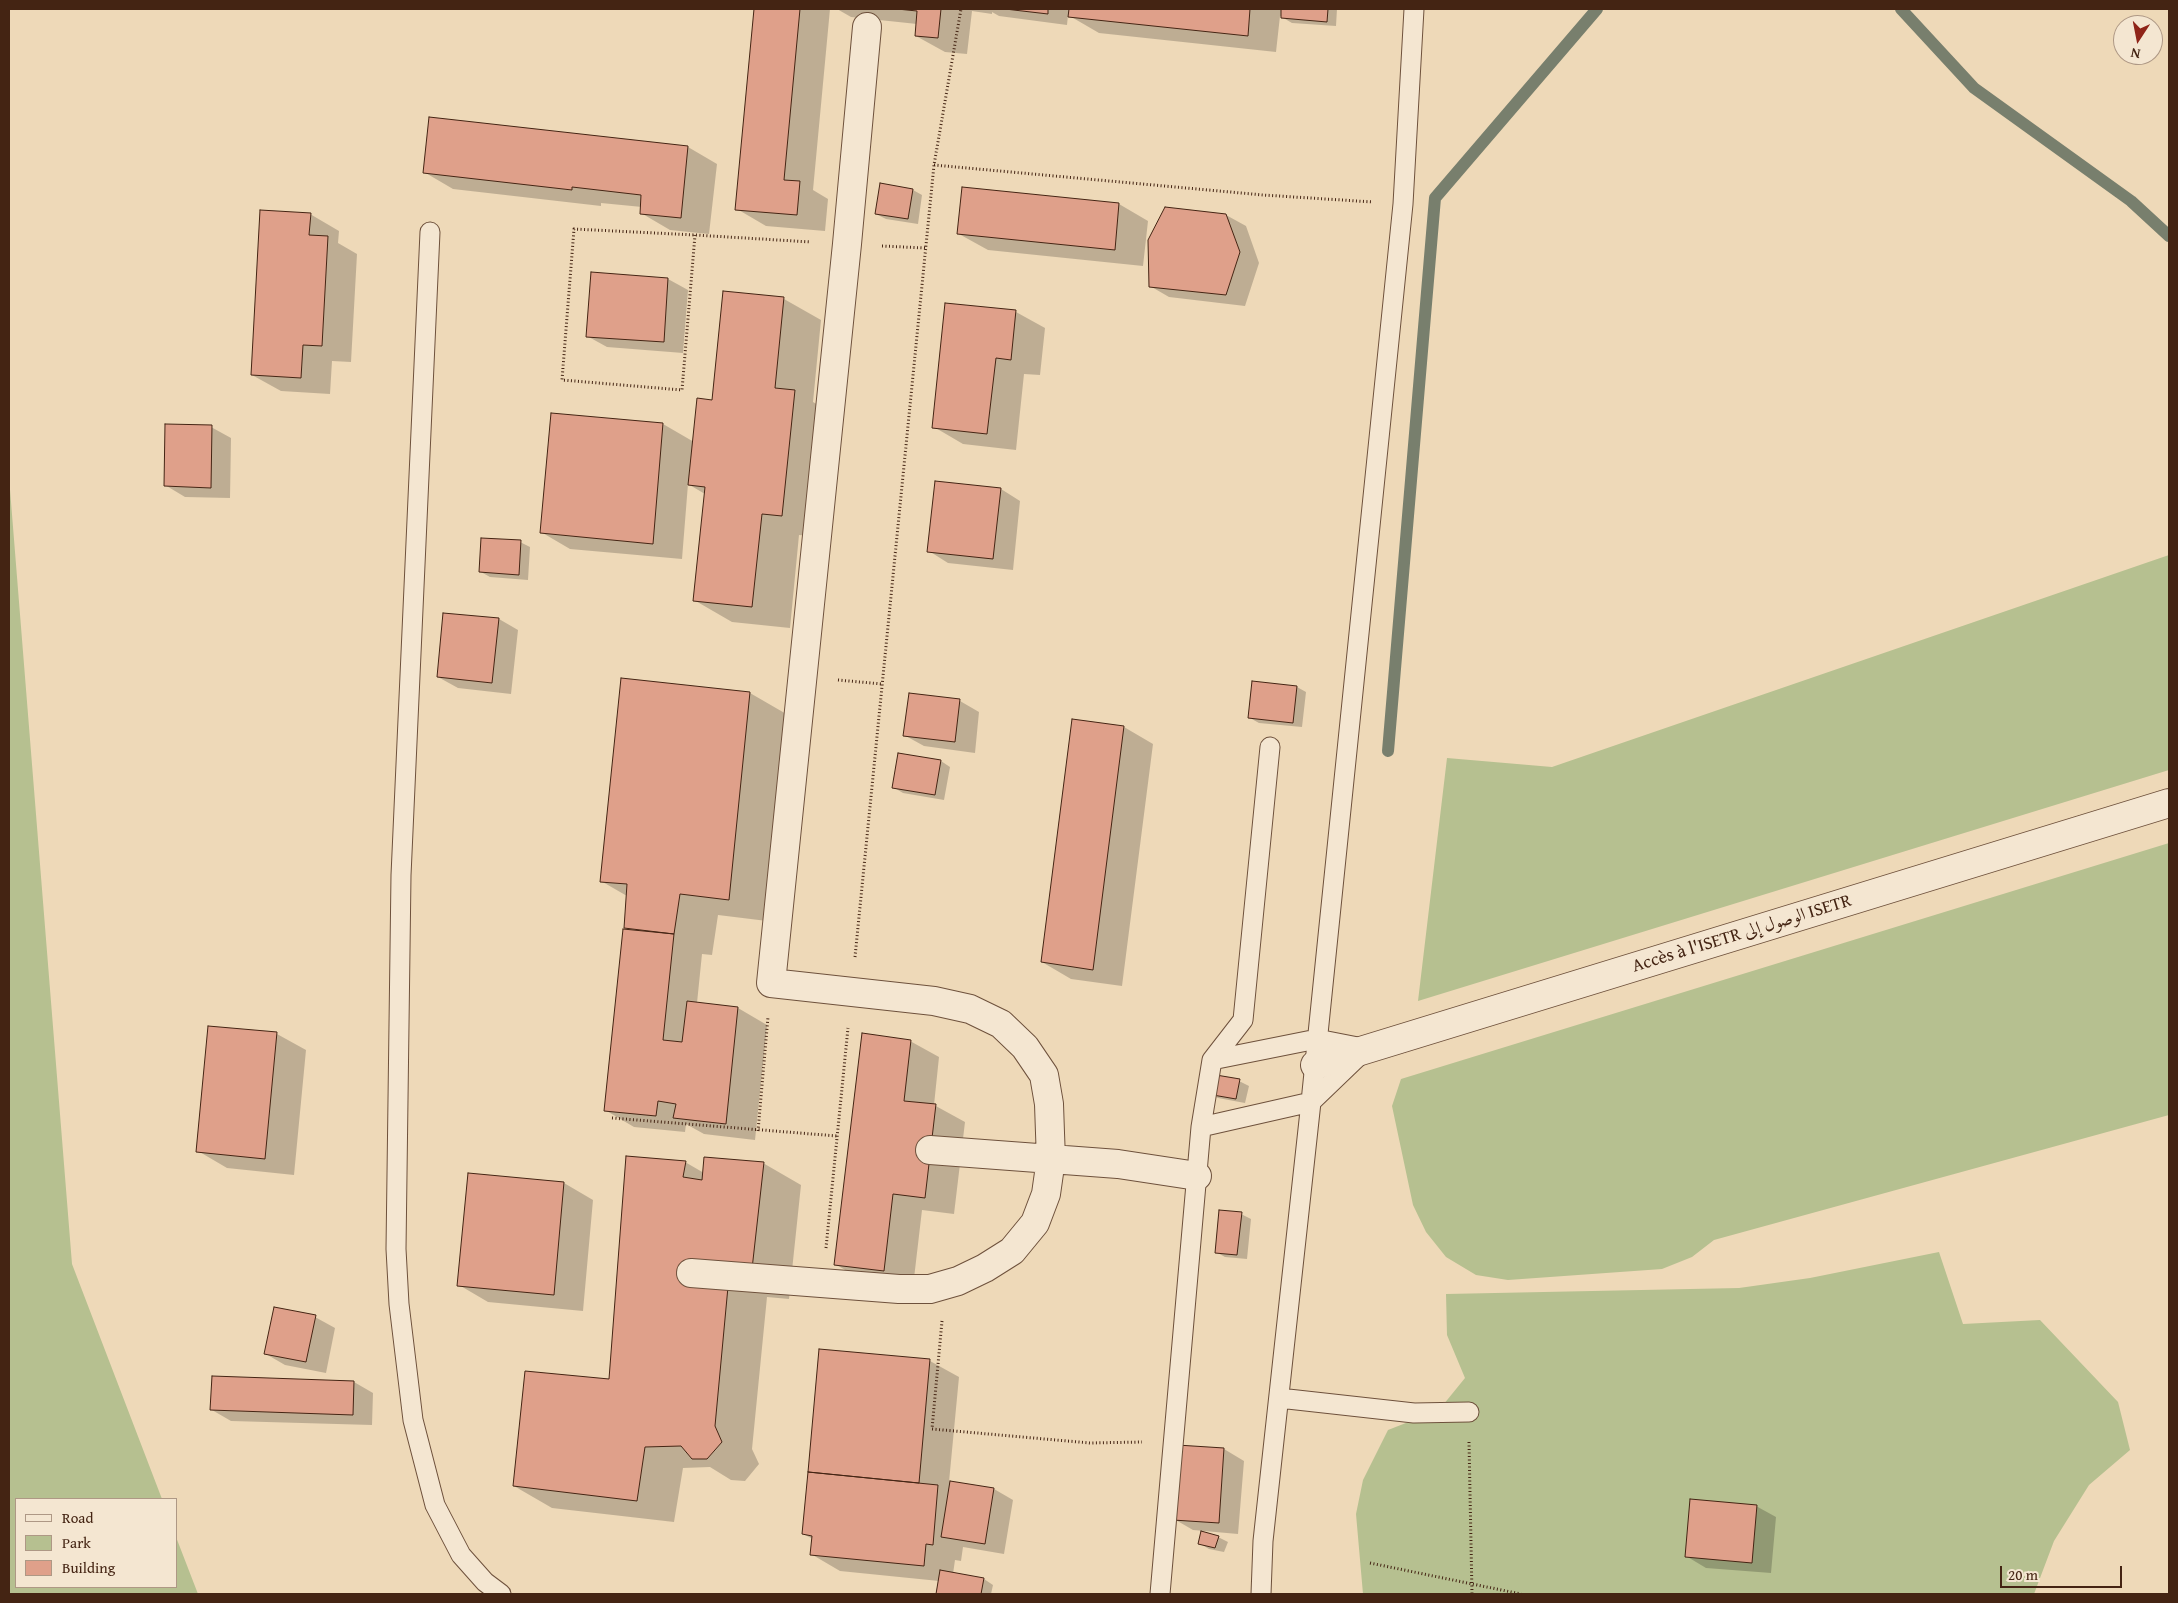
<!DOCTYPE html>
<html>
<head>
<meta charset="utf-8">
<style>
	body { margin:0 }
	#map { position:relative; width:2178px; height:1603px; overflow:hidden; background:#eed9b8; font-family:"Gentium Book Plus",serif }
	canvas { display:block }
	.frame { position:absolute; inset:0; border:10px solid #442413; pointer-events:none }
	.legend { position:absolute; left:15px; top:1498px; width:162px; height:90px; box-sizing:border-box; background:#f4e6d1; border:1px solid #ae9885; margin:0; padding:6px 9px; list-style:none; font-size:15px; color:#442413 }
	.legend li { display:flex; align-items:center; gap:10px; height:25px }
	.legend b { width:25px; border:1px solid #ae9885 }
	.north { position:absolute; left:2113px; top:15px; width:50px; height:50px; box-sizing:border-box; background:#f4e6d1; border:1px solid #ae9885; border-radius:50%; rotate:191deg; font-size:14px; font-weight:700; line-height:20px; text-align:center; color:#442413 }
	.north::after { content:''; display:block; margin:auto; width:18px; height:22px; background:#8f2418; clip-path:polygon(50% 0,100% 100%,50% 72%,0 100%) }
	.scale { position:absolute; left:2000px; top:1566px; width:122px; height:22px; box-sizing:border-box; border:2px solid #442413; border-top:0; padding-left:6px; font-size:15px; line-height:18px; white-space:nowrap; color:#442413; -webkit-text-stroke:4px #f4e6d1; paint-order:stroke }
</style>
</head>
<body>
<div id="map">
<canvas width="2178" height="1603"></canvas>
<div class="frame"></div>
<ul class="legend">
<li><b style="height:6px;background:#f4e6d1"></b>Road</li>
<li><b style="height:14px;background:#b6c090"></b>Park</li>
<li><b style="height:14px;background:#dfa08a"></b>Building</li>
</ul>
<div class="north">N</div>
<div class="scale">20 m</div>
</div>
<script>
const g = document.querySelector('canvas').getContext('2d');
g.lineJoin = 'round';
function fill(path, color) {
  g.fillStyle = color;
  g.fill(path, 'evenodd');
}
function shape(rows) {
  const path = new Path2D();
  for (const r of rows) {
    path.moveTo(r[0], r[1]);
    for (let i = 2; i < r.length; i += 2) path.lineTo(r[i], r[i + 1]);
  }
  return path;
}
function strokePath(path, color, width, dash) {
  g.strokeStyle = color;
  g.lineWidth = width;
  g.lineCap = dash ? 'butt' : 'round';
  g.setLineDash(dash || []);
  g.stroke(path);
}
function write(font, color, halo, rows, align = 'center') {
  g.font = font + ' "Gentium Book Plus",Amiri,serif';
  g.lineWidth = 4.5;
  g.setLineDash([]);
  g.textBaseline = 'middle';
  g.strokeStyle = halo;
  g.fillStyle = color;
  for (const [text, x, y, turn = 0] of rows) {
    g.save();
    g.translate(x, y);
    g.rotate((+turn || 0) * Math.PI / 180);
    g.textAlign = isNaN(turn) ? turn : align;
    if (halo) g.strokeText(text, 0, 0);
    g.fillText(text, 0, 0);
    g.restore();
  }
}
fill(shape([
	[9,477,72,1264,162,1499,16,1499,16,1587,176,1587,176,1537,198,1594,9,1594],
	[2169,555,2169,770,1418,1001,1447,758,1552,767],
	[2169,843,2169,1115,1714,1240,1692,1257,1662,1269,1508,1280,1476,1275,1446,1257,1426,1232,1413,1205,1392,1106,1401,1079],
	[1939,1252,1963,1324,2040,1320,2118,1402,2130,1450,2089,1485,2054,1541,2034,1594,1363,1594,1356,1514,1363,1480,1388,1430,1439,1410,1465,1378,1447,1335,1446,1294,1739,1288,1810,1278]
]), '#b6c090');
fill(shape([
	[755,9,830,9,813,190,828,199,825,231,766,226,737,209],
	[837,9,1337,9,1336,26,1292,23,1280,16,1276,52,1099,33,1068,15,1067,25,999,16,992,12,992,14,972,11,967,54,945,52,916,36,917,24,851,17],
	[688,147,717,164,709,234,670,230,641,213,642,207,601,203,601,206,453,189,424,172],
	[913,190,922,195,918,224,886,219,876,214],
	[1119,204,1148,221,1143,266,988,250,959,234],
	[310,214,339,231,338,243,357,254,351,362,332,361,330,394,281,391,252,375],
	[1226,215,1246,226,1259,263,1245,306,1169,297,1150,286],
	[592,273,668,279,688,290,683,353,607,347,587,336],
	[784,299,821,320,813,402,832,413,819,537,799,535,790,628,732,622,694,600,705,494,688,484,682,559,570,549,541,532,552,414,663,424,694,442,713,401],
	[1016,312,1045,328,1040,375,1024,374,1016,450,963,444,934,427],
	[211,427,231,438,230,498,185,497,165,485],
	[936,482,1001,489,1020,501,1013,570,948,563,929,551],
	[520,542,530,547,528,580,490,577,481,572],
	[499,619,518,630,511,694,458,688,438,677],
	[622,680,750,693,788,715,767,921,718,915,712,955,702,954,697,1003,738,1008,767,1025,755,1140,704,1134,686,1124,685,1132,634,1127,605,1110,631,931,625,927,627,896,601,881],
	[1297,687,1306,692,1302,727,1259,723,1250,718],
	[910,694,960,701,979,712,975,753,924,746,904,735],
	[1124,727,1153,744,1122,986,1071,979,1042,962],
	[941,761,950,767,944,800,903,793,893,787],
	[277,1034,306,1050,294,1175,227,1168,198,1151],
	[910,1041,939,1057,934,1105,965,1122,954,1214,922,1210,913,1287,864,1281,835,1264],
	[1239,1081,1249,1086,1245,1103,1218,1098,1208,1093],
	[685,1162,704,1173,763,1163,801,1185,789,1299,767,1297,752,1449,759,1464,745,1481,731,1480,710,1467,683,1468,674,1522,552,1508,514,1486,611,1381],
	[469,1174,564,1183,593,1200,583,1311,488,1302,459,1285],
	[1241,1214,1251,1219,1247,1259,1225,1257,1216,1252],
	[315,1317,335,1328,326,1373,285,1365,266,1354],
	[821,1350,930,1361,959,1377,949,1482,994,1489,1013,1500,1004,1554,963,1547,961,1561,955,1560,953,1574,984,1579,993,1585,991,1594,937,1594,939,1581,840,1571,811,1554,813,1539,803,1534],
	[354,1382,373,1393,372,1425,231,1421,212,1410],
	[1178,1446,1224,1449,1244,1461,1238,1534,1193,1530,1174,1519],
	[1756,1506,1776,1517,1771,1573,1706,1568,1686,1556],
	[1218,1537,1228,1542,1224,1552,1209,1549,1199,1543]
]), '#0003');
strokePath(shape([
	[1901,9,1974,88,2131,201,2169,236],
	[1388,751,1435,198,1597,9]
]), '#787f6d', 12);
const building = shape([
	[754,9,800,9,784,180,800,181,797,215,735,210,754,9],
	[897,9,941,9,938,38,915,36,917,11,897,9],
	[1005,9,1048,9,1048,14,1005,9],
	[1069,9,1250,9,1248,36,1068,17,1069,9],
	[1281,9,1328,9,1327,22,1281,18,1281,9],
	[429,117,688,146,681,218,640,214,641,195,572,187,572,190,423,173,429,117],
	[880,183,913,189,908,219,875,214,880,183],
	[962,187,1119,203,1115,250,957,234,962,187],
	[1165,207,1226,214,1240,252,1226,295,1149,287,1148,240,1165,207],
	[260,210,311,213,309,235,328,236,322,346,303,345,301,378,251,375,260,210],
	[591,272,668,278,664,342,586,337,591,272],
	[723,291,784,297,775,388,795,390,782,516,762,514,752,607,693,601,705,487,688,485,697,398,712,400,723,291],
	[945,303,1016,310,1011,360,996,358,987,434,932,428,945,303],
	[551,413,663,423,653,544,540,533,551,413],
	[165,424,212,425,211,488,164,486,165,424],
	[935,481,1001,488,993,559,927,552,935,481],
	[481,538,521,540,519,575,479,572,481,538],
	[443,613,499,618,492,683,437,677,443,613],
	[621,678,750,692,729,900,680,894,674,934,624,928,627,884,600,882,621,678],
	[1252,681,1297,686,1293,723,1248,718,1252,681],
	[909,693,960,699,955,742,903,736,909,693],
	[1072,719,1124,726,1093,970,1041,962,1072,719],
	[898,753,941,760,935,795,892,788,898,753],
	[623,929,674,934,663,1040,682,1042,687,1001,738,1007,726,1124,673,1118,676,1104,658,1101,656,1116,604,1111,623,929],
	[208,1026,277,1032,265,1159,196,1152,208,1026],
	[862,1033,911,1040,904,1101,936,1104,925,1198,893,1194,884,1271,834,1265,862,1033],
	[1210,1074,1240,1079,1236,1099,1207,1094,1210,1074],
	[626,1156,686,1161,683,1177,702,1180,704,1157,764,1162,751,1278,729,1276,715,1426,722,1442,707,1459,692,1459,681,1446,645,1447,637,1501,513,1486,525,1371,609,1379,626,1156],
	[468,1173,564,1182,554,1295,457,1286,468,1173],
	[1219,1210,1242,1212,1237,1255,1215,1253,1219,1210],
	[274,1307,316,1315,306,1362,264,1354,274,1307],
	[819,1349,930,1359,919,1483,808,1472,819,1349],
	[212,1376,354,1381,353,1415,210,1410,212,1376],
	[1177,1445,1224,1448,1219,1523,1173,1520,1177,1445],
	[808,1472,938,1485,933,1545,926,1544,924,1566,810,1555,812,1536,802,1534,808,1472],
	[950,1481,994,1488,985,1544,941,1537,950,1481],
	[1690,1499,1757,1505,1752,1563,1685,1557,1690,1499],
	[1201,1531,1219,1536,1215,1548,1198,1544,1201,1531],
	[940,1570,984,1578,981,1594,936,1594,940,1570]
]);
fill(building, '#dfa08a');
strokePath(building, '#442413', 1);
const service = shape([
	[430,232,401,875,396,1249,399,1304,413,1420,435,1505,461,1555,485,1582,501,1594],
	[1212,1060,1317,1039,1363,1048],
	[1201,1127,1311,1102,1362,1053],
	[1279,1398,1414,1413,1469,1412],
	[1160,1594,1201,1127,1212,1060,1243,1020,1270,747],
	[1261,1594,1263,1541,1311,1102,1403,204,1414,9]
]);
const pedestrian = shape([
	[930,1150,1118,1164,1197,1176],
	[691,1273,899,1289,930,1289,958,1281,985,1268,1012,1251,1035,1223,1046,1194,1051,1159,1050,1133,1049,1104,1044,1075,1025,1047,1001,1024,970,1009,934,1001,771,983,847,244,867,27]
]);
const minor = shape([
	[1315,1065,2169,803]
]);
strokePath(service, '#6e513c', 21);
strokePath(pedestrian, '#6e513c', 30);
strokePath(minor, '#6e513c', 30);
strokePath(shape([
	[934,165,1263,195,1373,202],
	[695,235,682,390,562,380,574,229,695,235,811,242],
	[882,246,925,248],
	[838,680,882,684],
	[855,957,934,165,961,9],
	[612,1118,837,1136],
	[758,1131,768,1017],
	[826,1248,848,1028],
	[942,1321,932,1429,1090,1443,1142,1442],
	[1469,1442,1472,1594],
	[1370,1563,1521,1594]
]), '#442413', 3, [1, 2.5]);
strokePath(service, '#f4e6d1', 19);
strokePath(pedestrian, '#f4e6d1', 28);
strokePath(minor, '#f4e6d1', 28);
write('18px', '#442413', '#f4e6d1', [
	["Accès à l'ISETR الوصول إلى ISETR",1742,934,-17]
]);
</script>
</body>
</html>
